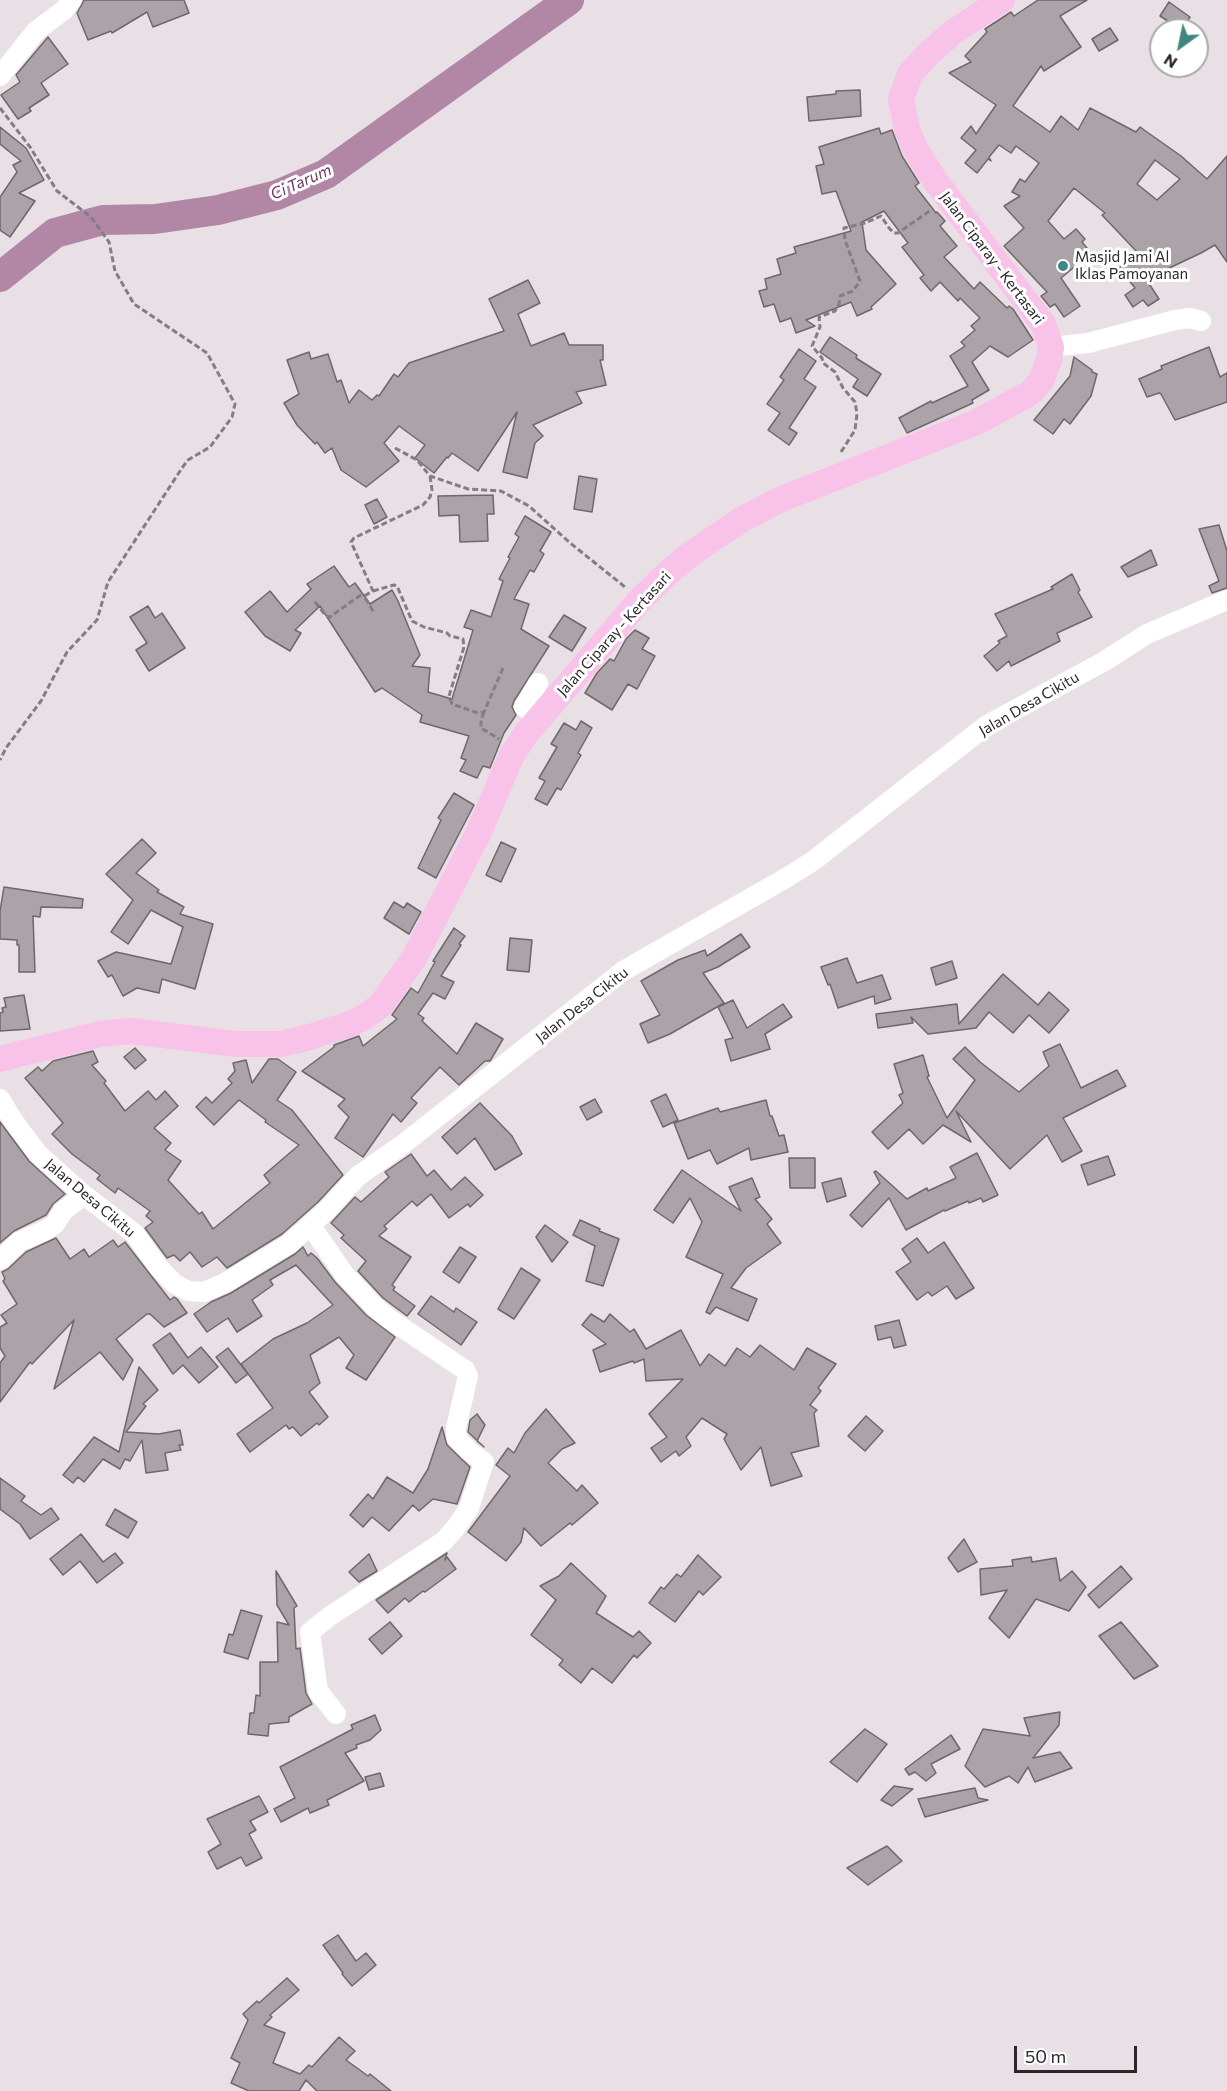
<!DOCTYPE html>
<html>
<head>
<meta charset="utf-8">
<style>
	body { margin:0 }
	#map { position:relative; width:1227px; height:2091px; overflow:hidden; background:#e9e0e6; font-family:Commissioner,sans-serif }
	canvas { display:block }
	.north { position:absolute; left:1149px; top:18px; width:60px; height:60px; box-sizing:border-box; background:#fff; border:2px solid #aaa9aa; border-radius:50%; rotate:213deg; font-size:16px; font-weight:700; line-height:24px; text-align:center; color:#2b282a }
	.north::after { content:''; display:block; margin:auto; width:21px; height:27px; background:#418781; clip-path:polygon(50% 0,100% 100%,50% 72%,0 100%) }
	.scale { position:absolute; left:1014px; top:2046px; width:123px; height:27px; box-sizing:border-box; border:3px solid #2b282a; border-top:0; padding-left:8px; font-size:18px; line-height:21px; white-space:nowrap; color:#2b282a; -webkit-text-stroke:4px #fff; paint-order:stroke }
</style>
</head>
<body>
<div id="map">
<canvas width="1227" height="2091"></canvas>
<div class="north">N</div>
<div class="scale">50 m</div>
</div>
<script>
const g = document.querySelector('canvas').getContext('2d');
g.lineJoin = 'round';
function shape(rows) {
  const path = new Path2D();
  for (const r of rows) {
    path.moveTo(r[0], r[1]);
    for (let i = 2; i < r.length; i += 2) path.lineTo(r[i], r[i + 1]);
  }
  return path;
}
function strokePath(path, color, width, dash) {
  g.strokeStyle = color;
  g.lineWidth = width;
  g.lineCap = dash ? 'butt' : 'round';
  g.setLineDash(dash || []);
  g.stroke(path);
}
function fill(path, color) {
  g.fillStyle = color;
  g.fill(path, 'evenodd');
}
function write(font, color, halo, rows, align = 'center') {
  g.font = font + ' Commissioner,sans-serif';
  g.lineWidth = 6;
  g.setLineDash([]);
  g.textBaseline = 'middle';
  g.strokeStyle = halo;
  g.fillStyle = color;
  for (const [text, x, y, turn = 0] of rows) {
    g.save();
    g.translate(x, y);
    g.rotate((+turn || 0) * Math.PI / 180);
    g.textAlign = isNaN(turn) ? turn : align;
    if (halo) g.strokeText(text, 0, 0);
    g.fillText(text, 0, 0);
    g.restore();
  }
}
strokePath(shape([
	[0,277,55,233,103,220,155,219,218,210,277,195,326,174,569,0]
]), '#b187a5', 30);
const building = shape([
	[84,0,184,0,189,13,153,27,147,12,112,33,111,31,88,40,77,13,84,0],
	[1038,0,1087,0,1060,16,1081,47,1044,71,1041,66,1013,106,1050,132,1061,116,1078,130,1090,108,1136,132,1140,127,1181,156,1207,179,1227,156,1227,262,1215,245,1201,253,1146,279,1159,299,1148,306,1143,300,1133,307,1125,295,1135,288,1119,268,1138,253,1102,215,1105,213,1074,188,1048,221,1064,239,1076,229,1085,239,1082,242,1091,253,1061,278,1080,306,1064,317,1055,304,1050,307,1041,296,1047,292,1004,246,1024,228,1004,206,1020,196,1012,192,1020,179,1025,182,1039,163,1016,146,1011,153,999,145,989,157,991,161,988,159,977,173,965,163,976,150,961,138,971,126,976,134,996,105,949,73,971,62,965,56,987,32,985,29,1011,12,1014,16,1038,0],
	[1155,160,1180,179,1157,200,1137,184,1155,160],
	[1169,2,1190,17,1182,30,1160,16,1169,2],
	[1110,28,1118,40,1099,51,1092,39,1110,28],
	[48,37,68,64,41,83,49,95,29,108,31,111,18,119,1,95,20,82,16,75,48,37],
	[860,90,861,116,809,121,807,97,836,94,836,91,860,90],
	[0,127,26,148,44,180,19,193,35,201,10,237,0,230,0,197,17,172,13,165,21,161,0,144,0,127],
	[879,128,881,134,892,130,902,156,919,183,915,186,936,213,937,212,945,221,940,226,957,246,944,257,974,289,980,282,1007,308,1009,306,1013,309,1033,340,1008,357,990,346,972,362,989,390,972,400,973,403,907,433,899,418,931,401,932,403,968,386,950,356,965,346,961,342,975,330,971,326,980,318,960,298,958,301,940,282,931,291,920,278,924,275,902,247,908,243,884,211,862,222,866,250,896,284,871,307,872,309,857,316,851,302,806,320,815,326,796,333,791,318,780,322,774,304,764,307,759,291,767,289,765,279,781,274,777,259,796,253,794,247,851,231,836,191,822,194,816,166,824,164,819,147,879,128],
	[528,280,540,303,518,314,531,346,564,333,569,345,603,345,603,360,600,360,606,385,576,392,582,403,533,425,543,436,535,443,527,478,503,472,517,412,478,471,452,453,448,458,447,457,434,473,415,458,425,445,399,426,384,443,399,461,366,487,341,470,332,448,325,453,317,442,315,444,297,425,284,403,299,394,287,360,309,352,311,359,328,354,337,382,341,380,349,403,359,390,372,400,377,395,379,396,394,374,398,377,409,363,504,331,489,299,528,280],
	[830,337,857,355,856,358,881,374,867,396,853,387,858,379,820,352,830,337],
	[1209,347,1220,377,1227,373,1227,402,1175,420,1161,394,1159,393,1147,397,1139,379,1162,369,1161,366,1209,347],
	[799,349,816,361,804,379,816,387,789,428,797,433,789,445,768,430,780,413,767,404,784,380,780,377,799,349],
	[1074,357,1092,370,1092,372,1097,374,1091,396,1070,424,1064,419,1053,434,1034,420,1070,376,1074,357],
	[579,476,597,479,592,512,574,509,579,476],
	[493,495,494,514,487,514,488,541,460,542,459,515,439,516,438,496,493,495],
	[377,499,387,517,374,524,365,505,377,499],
	[525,516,551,532,540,551,544,554,534,572,530,570,514,599,529,604,521,629,549,646,514,701,512,707,516,715,504,733,490,768,483,766,477,778,460,771,466,760,461,758,469,736,420,722,422,715,382,688,375,692,320,606,295,630,301,633,290,651,265,636,245,612,270,591,287,612,311,589,307,584,334,566,349,587,355,583,370,604,392,590,398,601,420,655,412,666,430,668,428,692,452,699,473,630,464,627,471,610,491,617,503,581,499,579,510,558,508,557,519,537,515,534,525,516],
	[1219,525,1227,551,1227,588,1212,593,1209,586,1219,581,1199,529,1219,525],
	[1151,550,1157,565,1128,577,1121,567,1151,550],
	[1072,574,1080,590,1078,592,1092,617,1057,633,1060,641,1011,666,1009,661,997,671,984,656,1000,643,998,641,1007,636,995,614,1053,589,1051,587,1072,574],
	[148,606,155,618,162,613,185,648,149,671,136,650,147,643,130,617,148,606],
	[564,615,586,628,572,651,549,637,564,615],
	[635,630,649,638,642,649,655,656,637,689,628,684,612,710,585,693,597,673,610,659,614,661,626,639,635,630],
	[581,721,592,728,578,753,581,755,561,790,557,788,547,805,535,799,545,781,539,778,557,747,551,744,564,723,576,730,581,721],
	[454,793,474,805,436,878,418,868,441,820,438,818,454,793],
	[142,839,156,853,136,873,159,890,157,892,184,907,180,914,213,924,195,989,162,979,159,993,137,988,123,996,112,975,108,977,98,961,116,952,171,964,183,927,151,910,128,944,111,932,133,900,106,874,142,839],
	[501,842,516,849,501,882,486,875,501,842],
	[4,887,83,899,82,908,41,907,40,917,33,916,35,972,19,972,19,945,17,945,17,940,0,939,0,911,4,887],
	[394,902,404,908,407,903,421,912,409,934,384,918,394,902],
	[454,928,465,936,459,944,461,945,441,976,454,982,445,999,433,993,418,1014,424,1018,422,1021,457,1054,476,1023,503,1039,490,1061,485,1061,459,1085,440,1067,411,1098,417,1103,401,1122,393,1114,363,1157,335,1138,349,1117,338,1106,345,1099,302,1071,334,1047,334,1045,359,1036,363,1046,397,1019,392,1015,411,988,418,993,435,962,433,961,454,928],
	[741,934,750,947,718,967,703,973,724,1003,670,1034,648,1043,640,1024,660,1015,641,981,678,960,705,950,707,956,741,934],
	[510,938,532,940,529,972,507,970,510,938],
	[847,958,857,983,882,975,891,999,875,1004,874,996,838,1008,830,984,828,985,821,967,847,958],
	[952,961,957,978,936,985,931,968,952,961],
	[1003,974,1038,1005,1049,992,1069,1010,1049,1033,1029,1015,1013,1033,989,1012,976,1028,928,1034,911,1017,913,1023,878,1028,876,1014,957,1004,959,1024,1003,974],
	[24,995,30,1029,0,1031,0,1013,3,1012,2,1008,6,1007,4,998,24,995],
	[733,1000,747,1028,783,1004,792,1017,765,1034,770,1049,731,1061,725,1040,733,1038,718,1007,733,1000],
	[1060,1044,1081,1088,1117,1070,1126,1086,1063,1118,1082,1151,1062,1162,1047,1135,1010,1169,956,1111,971,1142,943,1125,923,1144,909,1129,888,1149,872,1132,903,1103,899,1095,903,1093,894,1064,923,1055,929,1076,927,1077,947,1118,975,1080,953,1059,965,1047,980,1062,1019,1092,1049,1066,1043,1052,1060,1044],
	[135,1048,146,1060,135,1069,124,1057,135,1048],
	[93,1051,98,1062,92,1065,106,1081,104,1083,125,1111,148,1091,156,1100,165,1091,178,1106,154,1128,171,1143,165,1150,181,1161,168,1180,199,1214,202,1212,213,1229,270,1183,264,1175,299,1145,265,1122,266,1120,239,1100,214,1125,196,1107,206,1097,212,1103,232,1083,228,1079,235,1071,233,1063,246,1060,252,1083,269,1059,278,1059,296,1072,277,1100,292,1110,343,1175,318,1202,282,1234,227,1268,217,1257,202,1267,190,1252,180,1261,174,1255,167,1258,145,1228,153,1222,146,1216,150,1211,118,1188,115,1193,97,1179,100,1175,72,1154,52,1134,63,1123,25,1078,38,1067,42,1071,53,1061,93,1051],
	[666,1094,678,1120,663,1127,651,1101,666,1094],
	[595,1099,602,1112,587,1120,580,1107,595,1099],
	[766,1100,770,1116,772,1116,779,1136,784,1135,788,1152,751,1160,749,1148,717,1164,710,1150,688,1159,674,1123,718,1108,720,1112,766,1100],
	[480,1103,512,1136,522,1154,495,1170,475,1138,457,1154,442,1137,480,1103],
	[0,1122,29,1161,65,1194,53,1204,46,1215,14,1231,0,1243,0,1122],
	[977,1153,998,1195,983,1202,981,1198,969,1203,968,1201,945,1211,944,1210,906,1230,889,1198,862,1227,850,1215,880,1183,874,1172,876,1171,907,1199,927,1188,928,1191,956,1178,950,1167,977,1153],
	[411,1154,427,1176,434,1170,451,1190,465,1177,483,1195,470,1207,468,1204,449,1218,431,1194,417,1206,412,1201,384,1226,387,1229,379,1236,411,1257,392,1285,395,1287,393,1290,415,1306,407,1316,383,1298,358,1271,366,1261,341,1238,344,1235,331,1223,355,1197,361,1202,389,1177,385,1172,411,1154],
	[1108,1156,1115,1175,1088,1185,1081,1165,1108,1156],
	[789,1158,815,1158,815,1188,790,1188,789,1158],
	[682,1170,741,1211,729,1187,752,1178,760,1197,755,1199,772,1219,767,1224,781,1243,746,1268,731,1288,757,1299,748,1321,716,1307,710,1314,706,1312,723,1274,686,1257,702,1222,690,1198,673,1223,654,1210,682,1170],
	[841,1178,846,1196,827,1202,822,1183,841,1178],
	[580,1220,600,1229,599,1231,619,1239,603,1286,586,1281,595,1246,573,1235,580,1220],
	[545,1225,568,1242,552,1262,536,1237,545,1225],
	[56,1238,70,1259,84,1249,89,1257,113,1240,118,1247,125,1242,170,1300,174,1297,177,1299,187,1313,164,1327,150,1314,147,1314,116,1339,133,1360,123,1380,100,1352,54,1389,74,1320,32,1364,30,1362,0,1402,0,1363,5,1356,0,1348,0,1327,7,1323,1,1315,17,1304,3,1281,5,1279,2,1272,8,1269,26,1252,56,1238],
	[917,1238,928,1253,944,1242,974,1288,956,1299,947,1286,932,1296,928,1292,917,1300,896,1272,911,1262,902,1249,917,1238],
	[303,1247,308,1256,311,1253,317,1258,335,1282,366,1315,395,1337,366,1380,346,1368,354,1355,339,1337,310,1355,320,1383,309,1392,328,1417,319,1425,317,1423,301,1436,293,1427,289,1429,286,1425,250,1452,237,1434,273,1408,241,1364,273,1339,307,1323,333,1305,296,1265,270,1280,273,1285,252,1300,262,1316,237,1332,228,1318,207,1332,194,1314,211,1302,231,1293,295,1254,303,1247],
	[460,1247,476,1257,459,1283,443,1272,460,1247],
	[521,1268,540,1280,514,1319,498,1309,521,1268],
	[431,1296,454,1312,456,1308,477,1322,461,1345,418,1314,431,1296],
	[591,1314,604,1322,610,1314,630,1332,634,1329,646,1349,681,1330,700,1366,709,1354,725,1366,737,1348,750,1357,760,1345,794,1370,807,1348,836,1364,818,1388,821,1391,810,1405,817,1410,814,1413,819,1446,791,1453,802,1476,771,1486,761,1447,741,1470,724,1439,727,1434,702,1418,686,1437,691,1446,679,1456,676,1451,661,1462,651,1448,667,1437,649,1414,683,1379,646,1381,644,1359,634,1363,633,1361,600,1372,593,1350,606,1344,582,1325,591,1314],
	[899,1320,906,1345,894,1348,891,1337,878,1340,875,1326,899,1320],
	[170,1333,188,1358,201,1347,218,1367,199,1383,183,1365,173,1374,153,1345,170,1333],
	[228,1348,248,1374,236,1383,216,1357,228,1348],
	[139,1367,158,1390,143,1404,146,1406,126,1432,159,1434,180,1430,183,1445,179,1445,181,1450,165,1453,168,1470,146,1473,142,1440,130,1461,125,1459,120,1469,103,1459,84,1482,78,1477,73,1483,63,1475,94,1437,119,1452,139,1367],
	[546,1409,575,1443,562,1449,548,1463,577,1491,582,1485,598,1503,572,1525,570,1523,541,1546,524,1528,521,1542,506,1561,468,1532,510,1476,496,1465,508,1448,514,1453,525,1433,546,1409],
	[477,1414,485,1425,477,1441,484,1447,468,1432,470,1420,477,1414],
	[866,1416,883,1431,865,1451,848,1436,866,1416],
	[442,1427,447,1445,470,1467,457,1504,433,1499,419,1511,413,1505,389,1531,372,1517,363,1527,350,1515,368,1494,373,1499,387,1477,413,1493,428,1469,442,1427],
	[0,1478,25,1496,21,1501,41,1515,51,1508,59,1519,30,1539,20,1524,0,1509,0,1478],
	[115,1509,137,1522,128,1538,106,1525,115,1509],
	[81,1534,103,1562,115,1553,123,1563,97,1583,80,1561,63,1575,50,1559,81,1534],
	[964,1539,977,1562,958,1572,948,1558,964,1539],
	[447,1553,445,1560,447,1557,456,1569,425,1592,423,1591,409,1602,405,1598,388,1613,376,1600,447,1553],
	[369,1554,377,1571,359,1582,349,1572,369,1554],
	[698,1555,721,1577,703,1595,699,1591,675,1622,649,1603,661,1587,664,1589,677,1574,681,1577,698,1555],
	[1031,1557,1032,1562,1056,1558,1060,1581,1072,1571,1086,1587,1069,1611,1036,1599,1009,1638,989,1618,1007,1590,981,1595,980,1569,1013,1566,1012,1560,1031,1557],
	[571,1563,606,1596,596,1613,633,1637,639,1631,651,1643,637,1658,634,1655,612,1683,592,1668,581,1683,559,1665,563,1660,531,1635,556,1600,540,1586,559,1576,571,1563],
	[1121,1566,1132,1579,1099,1608,1088,1595,1121,1566],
	[276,1571,297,1606,294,1608,296,1649,300,1648,306,1693,312,1704,289,1717,289,1722,269,1724,268,1736,248,1734,250,1713,254,1713,256,1695,260,1696,260,1662,278,1662,277,1622,289,1625,277,1605,276,1571],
	[241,1610,262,1616,248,1659,224,1652,229,1634,233,1635,241,1610],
	[390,1622,402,1636,382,1654,369,1639,390,1622],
	[1121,1622,1158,1666,1134,1679,1099,1636,1121,1622],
	[1060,1712,1059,1725,1033,1758,1060,1752,1072,1768,1035,1782,1028,1767,1018,1783,1009,1776,985,1787,965,1766,983,1729,1030,1736,1024,1718,1060,1712],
	[375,1715,381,1730,370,1740,356,1745,357,1748,345,1753,364,1781,327,1800,329,1805,310,1813,308,1808,281,1822,274,1809,295,1798,280,1767,353,1729,351,1725,375,1715],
	[865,1729,887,1744,857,1782,830,1762,865,1729],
	[951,1735,960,1749,931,1764,936,1773,926,1781,915,1772,909,1775,905,1769,951,1735],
	[380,1773,384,1786,369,1790,365,1777,380,1773],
	[894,1786,913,1789,892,1806,881,1800,894,1786],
	[975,1788,978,1798,988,1800,925,1817,918,1799,975,1788],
	[259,1796,268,1812,250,1821,256,1830,249,1834,262,1858,246,1866,241,1857,217,1869,208,1852,221,1844,207,1819,259,1796],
	[887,1846,902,1861,868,1885,847,1868,887,1846],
	[338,1935,356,1961,366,1953,376,1965,352,1986,342,1974,343,1973,323,1945,338,1935],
	[287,1978,299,1990,270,2015,272,2017,264,2025,285,2033,273,2063,300,2074,309,2065,312,2067,339,2037,355,2051,346,2060,368,2076,370,2074,391,2091,317,2091,306,2080,299,2091,249,2091,231,2083,240,2063,231,2058,248,2020,243,2014,257,2001,259,2003,287,1978]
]);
fill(building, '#aba3a8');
strokePath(building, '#6f676c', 1.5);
strokePath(shape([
	[0,108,30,147,57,191,91,217,109,242,115,271,134,304,207,353,235,404,232,417,210,447,188,460,182,468,108,582,97,620,67,652,41,701,6,748,0,760],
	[395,448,417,460,430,476,468,489,501,491,529,506,569,542,625,587],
	[841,452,855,430,857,414,855,402,843,388,835,372,823,363,822,358,812,346,820,327,819,317,835,311,839,304,840,296,853,291,860,281,845,240,844,228,865,223,881,216,889,228,894,233,898,233,931,210],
	[373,591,394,585,397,586,412,621,424,627,447,633,450,636,463,639,464,647,449,696,452,704,478,713,484,712,503,668],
	[315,602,326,616,330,617,352,601,361,595,364,596],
	[373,611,364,596,373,591,351,542,354,538,423,505,430,497,432,490,430,476],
	[484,712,481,720,481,728,499,739]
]), '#837e82', 3, [6, 3]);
strokePath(shape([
	[0,76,36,31,64,10,72,0],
	[1051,347,1088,343,1175,320,1190,318,1201,321],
	[538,718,524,707,538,683],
	[0,1099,14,1122,38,1154,84,1195,135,1234,159,1268,175,1284,188,1291,204,1292,225,1283,289,1244,326,1211,358,1176,402,1145,623,971,786,878,813,861,987,725,1103,662,1147,634,1227,600],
	[311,1226,344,1274,375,1307,388,1318,465,1370,468,1376,456,1428,456,1437,469,1451,484,1462,469,1508,457,1526,444,1541,330,1616,310,1632,318,1691,336,1714],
	[0,1260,19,1242,46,1230,55,1224,63,1211,84,1195]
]), '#fff', 20);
strokePath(shape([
	[0,1059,100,1034,130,1031,236,1044,281,1044,310,1037,347,1025,363,1018,381,1005,414,958,479,832,511,757,525,735,640,600,668,573,688,556,741,520,779,500,977,422,1030,393,1041,381,1049,360,1051,347,1043,324,934,179,916,150,907,129,901,99,910,74,928,54,952,33,1002,0]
]), '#f8c2e9', 26);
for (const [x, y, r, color] of [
	[1063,266,6,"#418781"]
]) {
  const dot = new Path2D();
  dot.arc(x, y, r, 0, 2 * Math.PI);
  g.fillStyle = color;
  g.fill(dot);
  strokePath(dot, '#fff', 2);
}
write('15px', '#2b282a', '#fff', [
	["Masjid Jami Al",1075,257],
	["Iklas Pamoyanan",1075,274]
], 'left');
write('15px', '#2b282a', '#fff', [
	["Jalan Ciparay - Kertasari",992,258,53],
	["Jalan Ciparay - Kertasari",614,634,-48],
	["Jalan Desa Cikitu",1029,704,-30],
	["Jalan Desa Cikitu",582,1005,-38],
	["Jalan Desa Cikitu",90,1198,40]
]);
write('italic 16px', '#713963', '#fff', [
	["Ci Tarum",301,182,-24]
]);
</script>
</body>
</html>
